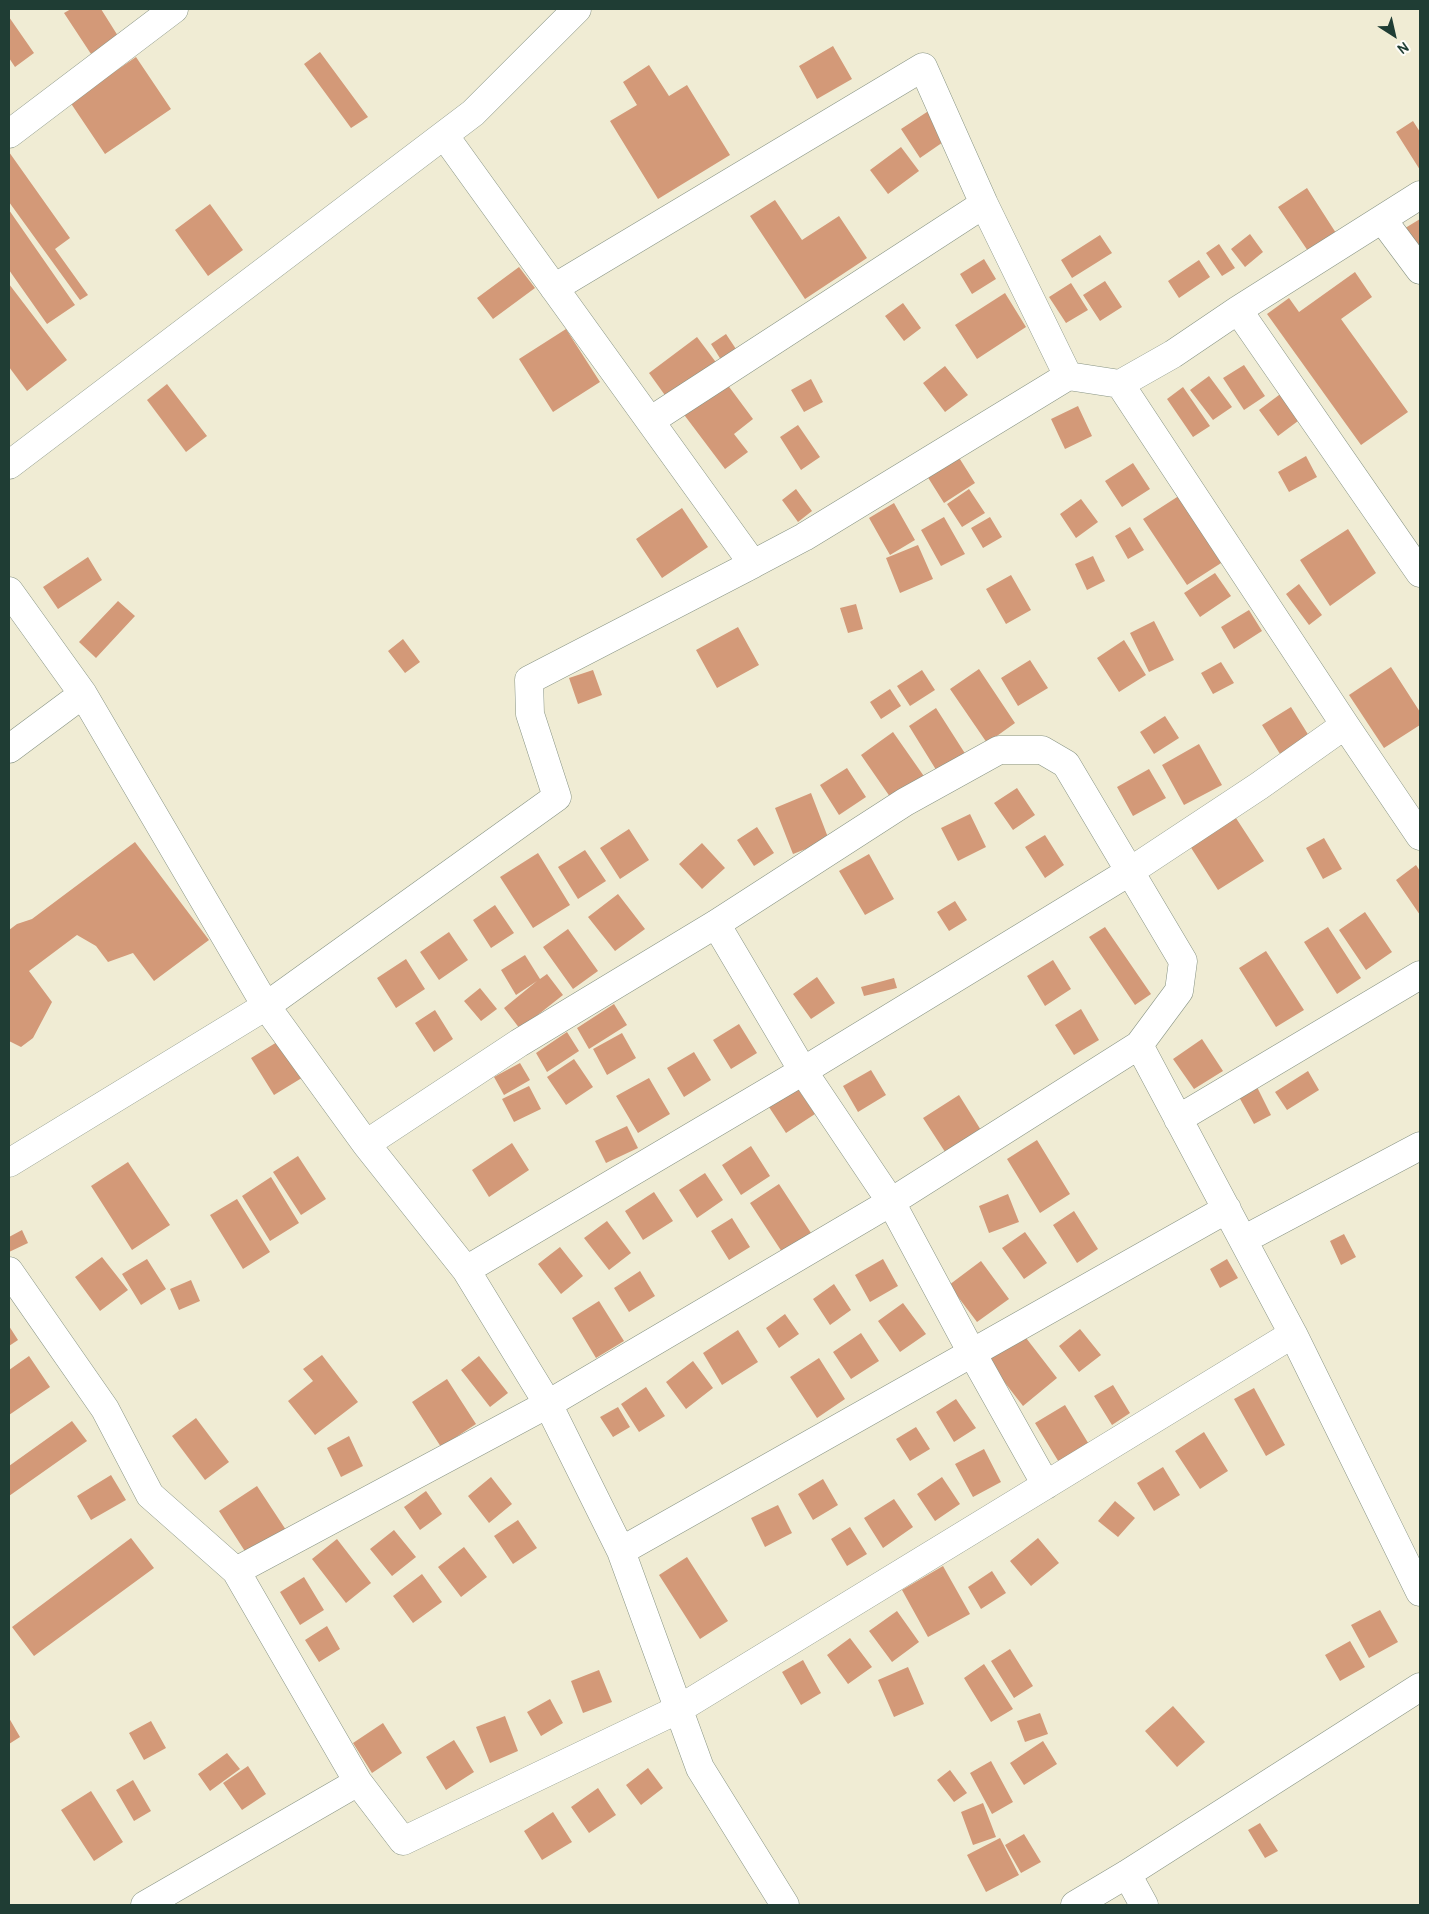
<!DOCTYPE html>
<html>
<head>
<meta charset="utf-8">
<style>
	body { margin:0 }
	#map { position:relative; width:1429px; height:1914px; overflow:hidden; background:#f0ecd4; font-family:Pangolin,sans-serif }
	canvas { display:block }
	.frame { position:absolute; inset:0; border:10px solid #1f3d34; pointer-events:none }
	.north { position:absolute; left:1369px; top:10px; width:50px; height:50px; -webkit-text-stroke:4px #fdfcf7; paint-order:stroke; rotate:145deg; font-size:14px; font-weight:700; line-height:20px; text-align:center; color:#1f3d34 }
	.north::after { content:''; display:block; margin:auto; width:18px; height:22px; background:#1f3d34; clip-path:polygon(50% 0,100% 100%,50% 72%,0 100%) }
</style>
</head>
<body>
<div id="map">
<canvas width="1429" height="1914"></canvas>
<div class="frame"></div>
<div class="north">N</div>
</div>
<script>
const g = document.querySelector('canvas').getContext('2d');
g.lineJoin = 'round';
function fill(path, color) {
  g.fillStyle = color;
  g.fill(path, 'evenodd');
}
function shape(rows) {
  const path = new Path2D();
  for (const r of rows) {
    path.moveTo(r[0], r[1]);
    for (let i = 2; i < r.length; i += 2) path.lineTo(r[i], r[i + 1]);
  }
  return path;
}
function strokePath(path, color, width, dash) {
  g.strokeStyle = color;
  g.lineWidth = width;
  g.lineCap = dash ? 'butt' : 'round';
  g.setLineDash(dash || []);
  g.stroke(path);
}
fill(shape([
	[71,9,101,9,118,36,91,54,64,13],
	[9,17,34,53,15,67,9,58],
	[833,46,852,79,817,99,799,66],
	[320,52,368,117,351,128,304,64],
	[136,57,171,109,105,154,70,102],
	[649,65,669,96,687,85,730,155,658,199,610,121,637,105,623,82],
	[930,110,949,138,920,158,901,129],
	[1413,121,1420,132,1420,170,1396,132],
	[901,147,919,171,888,194,870,170],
	[9,152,70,238,55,249,88,295,80,300,9,202],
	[1307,188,1336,233,1308,251,1278,207],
	[775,200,802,240,839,216,867,258,805,299,750,216],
	[210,204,243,250,208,276,175,230],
	[9,210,75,305,47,324,9,270],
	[1420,219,1420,259,1402,230],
	[1250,234,1263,252,1245,267,1231,249],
	[1100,235,1112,253,1072,278,1061,260],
	[1219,244,1235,268,1222,276,1206,253],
	[984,259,996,279,972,294,960,274],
	[1199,260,1210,277,1179,298,1168,281],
	[519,267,535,288,493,319,477,298],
	[1355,272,1372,297,1341,319,1408,412,1361,445,1267,314,1289,298,1299,312],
	[1105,281,1122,307,1100,321,1083,295],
	[1071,283,1088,310,1066,323,1049,297],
	[9,284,67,360,27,391,9,367],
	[1005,293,1026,327,977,359,955,325],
	[903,303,921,328,904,341,885,316],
	[566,329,600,382,553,412,519,359],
	[726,334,738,352,723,363,711,344],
	[697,337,721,369,672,405,649,373],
	[1244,365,1265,396,1244,410,1223,378],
	[945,366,968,395,945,412,923,383],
	[1209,376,1232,407,1213,420,1190,390],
	[811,379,823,402,804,412,791,390],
	[724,380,753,419,734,434,748,452,725,469,682,412],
	[167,384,207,436,186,452,147,400],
	[1183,387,1210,426,1193,437,1167,399],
	[1283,392,1302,418,1278,436,1259,410],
	[1078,406,1092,436,1065,449,1051,419],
	[798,425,820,457,801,470,780,437],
	[958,456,975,483,944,503,927,476],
	[1306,456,1317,477,1289,492,1278,472],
	[1133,463,1150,489,1122,507,1105,481],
	[796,489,812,511,798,522,782,500],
	[969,489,985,513,962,527,947,504],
	[1188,490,1232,556,1187,585,1143,519],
	[1081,499,1098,522,1076,538,1060,514],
	[894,503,915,540,890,555,869,518],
	[682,508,708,547,662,578,636,539],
	[944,517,965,554,941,566,921,530],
	[990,517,1002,537,983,548,971,528],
	[1130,527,1144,550,1128,559,1115,536],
	[1348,529,1376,573,1330,606,1300,560],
	[918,545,933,579,900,593,886,558],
	[1093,556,1105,581,1087,590,1075,564],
	[88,557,102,580,58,609,43,587],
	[1215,573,1231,596,1200,617,1184,593],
	[1011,575,1031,610,1006,624,986,589],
	[1299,584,1322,615,1309,625,1286,594],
	[118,601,135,616,96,658,79,642],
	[856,604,863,629,848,633,840,608],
	[1249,610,1262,631,1234,649,1221,627],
	[1154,621,1174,660,1149,672,1130,633],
	[738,627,759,665,717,688,696,650],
	[403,639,420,662,405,673,388,651],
	[1124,640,1146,675,1119,692,1097,658],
	[1030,660,1048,688,1018,706,1001,678],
	[1221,662,1234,683,1213,694,1201,673],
	[1391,667,1420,712,1420,725,1384,748,1349,695],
	[979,669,1015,723,987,743,950,689],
	[593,670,602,695,578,704,569,678],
	[922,670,935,690,910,706,897,686],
	[890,689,901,706,881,719,870,702],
	[1291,707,1309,736,1280,754,1262,725],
	[936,708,966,755,938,773,909,726],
	[1165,716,1179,738,1154,754,1140,732],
	[893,732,928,782,895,804,861,755],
	[1199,744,1222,785,1184,805,1162,765],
	[847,768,866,797,839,815,820,785],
	[1149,769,1166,798,1133,816,1117,787],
	[1017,788,1035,815,1013,830,994,803],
	[811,793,829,840,793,854,775,808],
	[970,814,986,847,958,861,941,828],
	[1234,815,1264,861,1218,890,1188,843],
	[757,827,774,853,754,866,737,840],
	[629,829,649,860,620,879,600,848],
	[1045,835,1064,865,1045,878,1025,847],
	[1324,838,1342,869,1323,879,1306,848],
	[135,842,209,940,154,981,133,953,108,962,96,946,77,935,29,971,52,1002,33,1038,21,1047,9,1041,9,930,17,924,32,919],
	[702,843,725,868,702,889,679,864],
	[585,850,606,881,578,899,558,867],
	[538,853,570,905,533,928,500,877],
	[869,854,894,899,865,915,839,871],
	[1416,865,1420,871,1420,915,1396,880],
	[618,894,645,929,615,951,588,917],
	[955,901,967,920,949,931,937,912],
	[495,905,514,933,491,948,473,920],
	[1365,912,1392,952,1366,970,1339,930],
	[1105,927,1151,994,1135,1005,1089,937],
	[1328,927,1361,978,1337,994,1304,942],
	[568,929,598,971,573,989,543,947],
	[449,932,468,960,439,980,420,952],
	[1266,951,1304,1010,1276,1027,1239,968],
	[525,955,540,979,547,974,563,995,520,1029,504,1008,537,981,516,995,501,970],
	[406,959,425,989,396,1008,377,978],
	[1053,960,1071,989,1045,1006,1027,976],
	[817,977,835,1003,811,1019,793,994],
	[894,978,897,988,864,996,861,987],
	[480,988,497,1009,481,1021,464,1001],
	[614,1004,627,1025,589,1049,577,1028],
	[1081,1009,1099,1040,1074,1055,1055,1025],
	[435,1010,453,1039,434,1052,415,1023],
	[739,1024,757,1053,731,1069,713,1040],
	[567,1032,579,1051,547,1072,536,1053],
	[622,1033,636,1058,607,1075,593,1049],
	[282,1039,305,1076,274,1095,251,1058],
	[1202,1039,1223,1071,1194,1089,1173,1059],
	[694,1052,711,1080,684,1097,667,1068],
	[574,1059,593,1087,566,1105,547,1077],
	[520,1063,530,1080,504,1095,494,1077],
	[871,1070,886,1095,858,1112,843,1086],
	[1308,1071,1319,1090,1287,1110,1275,1092],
	[649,1078,670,1114,638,1133,616,1096],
	[529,1086,541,1109,514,1122,502,1099],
	[796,1086,815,1114,786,1133,767,1104],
	[1257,1087,1271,1115,1254,1124,1239,1097],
	[959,1095,984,1135,949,1158,923,1118],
	[627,1126,638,1148,606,1163,595,1141],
	[1037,1140,1070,1194,1040,1213,1007,1159],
	[512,1143,529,1170,489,1197,472,1170],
	[751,1146,770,1176,741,1195,722,1165],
	[298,1156,326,1199,301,1215,273,1172],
	[128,1162,170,1225,132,1250,91,1186],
	[705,1173,723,1200,697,1218,679,1190],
	[271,1177,299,1223,270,1241,242,1196],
	[779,1184,811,1233,782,1252,750,1203],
	[654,1192,673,1221,643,1240,625,1211],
	[1008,1194,1019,1222,989,1233,979,1206],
	[237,1199,270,1252,243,1269,210,1215],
	[1074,1211,1098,1249,1077,1263,1053,1225],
	[732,1218,750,1247,729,1260,711,1231],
	[607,1221,631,1253,609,1270,584,1238],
	[22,1230,28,1243,9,1252,9,1237],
	[1025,1232,1047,1263,1024,1279,1002,1248],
	[1344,1234,1356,1257,1341,1265,1330,1241],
	[560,1247,583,1276,561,1294,538,1264],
	[102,1257,128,1290,100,1311,75,1277],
	[147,1259,166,1289,141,1305,122,1274],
	[883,1259,898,1286,870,1302,855,1275],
	[1227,1259,1238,1278,1220,1288,1210,1269],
	[981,1261,1009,1299,977,1322,949,1285],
	[640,1271,655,1296,629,1312,614,1288],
	[191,1280,200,1301,179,1310,170,1289],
	[834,1284,851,1310,830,1325,813,1299],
	[599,1301,624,1341,596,1358,572,1318],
	[903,1303,926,1334,900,1352,878,1321],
	[785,1314,799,1334,779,1348,766,1328],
	[9,1326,18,1340,9,1346],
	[1080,1329,1101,1355,1079,1372,1059,1346],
	[738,1330,758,1362,722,1385,703,1353],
	[861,1333,879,1361,851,1379,833,1352],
	[1023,1334,1057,1378,1023,1406,988,1361],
	[322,1355,358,1402,315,1435,288,1401,313,1381,303,1369],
	[29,1356,50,1387,9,1415,9,1370],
	[479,1356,508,1393,490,1407,461,1370],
	[819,1358,845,1399,817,1418,790,1377],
	[693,1361,713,1388,686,1409,666,1382],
	[447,1379,476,1424,441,1447,412,1402],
	[1113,1385,1130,1413,1112,1425,1094,1396],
	[646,1387,665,1416,639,1432,621,1404],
	[1254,1388,1285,1445,1266,1456,1234,1399],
	[956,1399,976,1428,954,1442,936,1412],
	[1065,1405,1090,1446,1060,1464,1035,1423],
	[618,1407,630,1427,613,1437,600,1417],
	[196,1418,229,1462,205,1480,172,1436],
	[72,1421,87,1441,9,1496,9,1466],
	[916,1427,930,1449,910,1461,896,1439],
	[1204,1432,1228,1471,1200,1489,1175,1451],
	[349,1436,363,1466,341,1477,327,1448],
	[984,1449,1001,1482,973,1497,955,1464],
	[1163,1467,1180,1495,1154,1511,1137,1483],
	[111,1475,126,1500,91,1520,77,1496],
	[491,1477,512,1504,489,1523,468,1496],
	[942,1477,960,1504,935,1521,917,1494],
	[823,1479,838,1505,813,1520,798,1494],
	[257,1486,286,1530,248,1556,219,1511],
	[426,1491,442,1514,420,1530,404,1507],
	[894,1499,913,1527,883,1548,864,1518],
	[1115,1501,1135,1518,1118,1537,1098,1521],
	[778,1505,792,1533,765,1547,751,1518],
	[518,1520,537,1548,513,1564,494,1536],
	[850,1527,867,1554,847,1566,831,1539],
	[394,1530,416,1557,392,1576,370,1549],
	[131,1538,154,1568,34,1656,12,1627],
	[1038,1538,1059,1563,1031,1586,1010,1561],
	[337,1539,371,1583,346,1603,312,1559],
	[464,1547,487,1577,461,1597,438,1567],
	[687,1557,728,1621,700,1639,659,1575],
	[943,1566,970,1614,928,1637,902,1590],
	[992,1571,1006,1593,981,1609,968,1587],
	[422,1574,442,1602,413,1623,393,1596],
	[304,1577,324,1610,300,1625,280,1592],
	[1380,1610,1398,1642,1369,1658,1351,1625],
	[897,1611,919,1642,892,1662,869,1631],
	[327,1626,340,1649,319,1662,305,1640],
	[850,1638,872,1667,848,1684,827,1655],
	[1350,1641,1365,1667,1340,1681,1325,1655],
	[1010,1649,1033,1686,1014,1698,991,1661],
	[803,1660,821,1693,801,1705,782,1672],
	[984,1664,1013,1709,991,1722,964,1678],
	[908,1667,924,1704,894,1717,878,1680],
	[599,1670,612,1702,583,1713,571,1681],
	[550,1699,563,1723,541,1736,527,1712],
	[1173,1706,1205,1742,1177,1767,1145,1731],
	[1040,1713,1048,1734,1025,1742,1017,1721],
	[505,1716,518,1751,490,1763,476,1727],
	[9,1718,20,1737,9,1744],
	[151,1721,166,1748,144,1760,129,1733],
	[383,1723,402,1753,372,1773,353,1743],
	[454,1740,474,1772,446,1790,426,1757],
	[1043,1741,1057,1764,1024,1785,1010,1763],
	[227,1753,240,1769,210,1791,198,1774],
	[991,1761,1013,1802,992,1814,970,1773],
	[248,1766,266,1794,242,1810,223,1783],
	[648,1768,663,1788,641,1805,626,1785],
	[950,1770,967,1793,954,1802,937,1780],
	[133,1780,151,1811,134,1821,116,1790],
	[598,1788,616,1815,589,1833,571,1807],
	[91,1791,123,1842,94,1861,61,1810],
	[983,1803,996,1837,973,1845,961,1812],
	[553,1812,572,1842,542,1860,524,1831],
	[1260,1823,1278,1851,1265,1858,1248,1830],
	[1024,1834,1041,1862,1021,1873,1005,1845],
	[1000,1838,1019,1875,986,1892,967,1855]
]), '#d39978');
const street = shape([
	[9,134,174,9],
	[444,135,753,564,804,537,1068,376,1120,384,1173,354,1238,310,1420,195],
	[1382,219,1420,270],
	[554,288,923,67,984,204,1068,376],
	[1238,310,1420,573],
	[1120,384,1345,725,1420,836],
	[650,421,984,204],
	[9,465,473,113,577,9],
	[9,591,83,694,266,1006,366,1144,466,1270,548,1404,621,1551,700,1768,785,1905],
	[9,749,83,694],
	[716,924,803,1071,891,1202,972,1353,1046,1485],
	[1178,1119,1420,975],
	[366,1144,519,1043,716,924,905,802,999,750,1042,750,1066,764,1183,961,1179,991,1139,1045],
	[9,1163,266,1006,557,797,530,714,529,680,753,564],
	[1243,1240,1420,1146],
	[466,1270,803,1071,1129,872,1259,786,1345,725],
	[9,1271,105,1409,150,1495,236,1571],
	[621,1551,1227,1209],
	[358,1782,403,1841,679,1709,1293,1334],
	[1127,1874,1144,1905],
	[145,1905,358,1782,236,1571,548,1404,891,1202,1139,1045,1293,1334,1420,1592],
	[1075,1905,1127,1874,1420,1687]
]);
strokePath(street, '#889484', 29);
strokePath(street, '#fff', 28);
</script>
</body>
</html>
